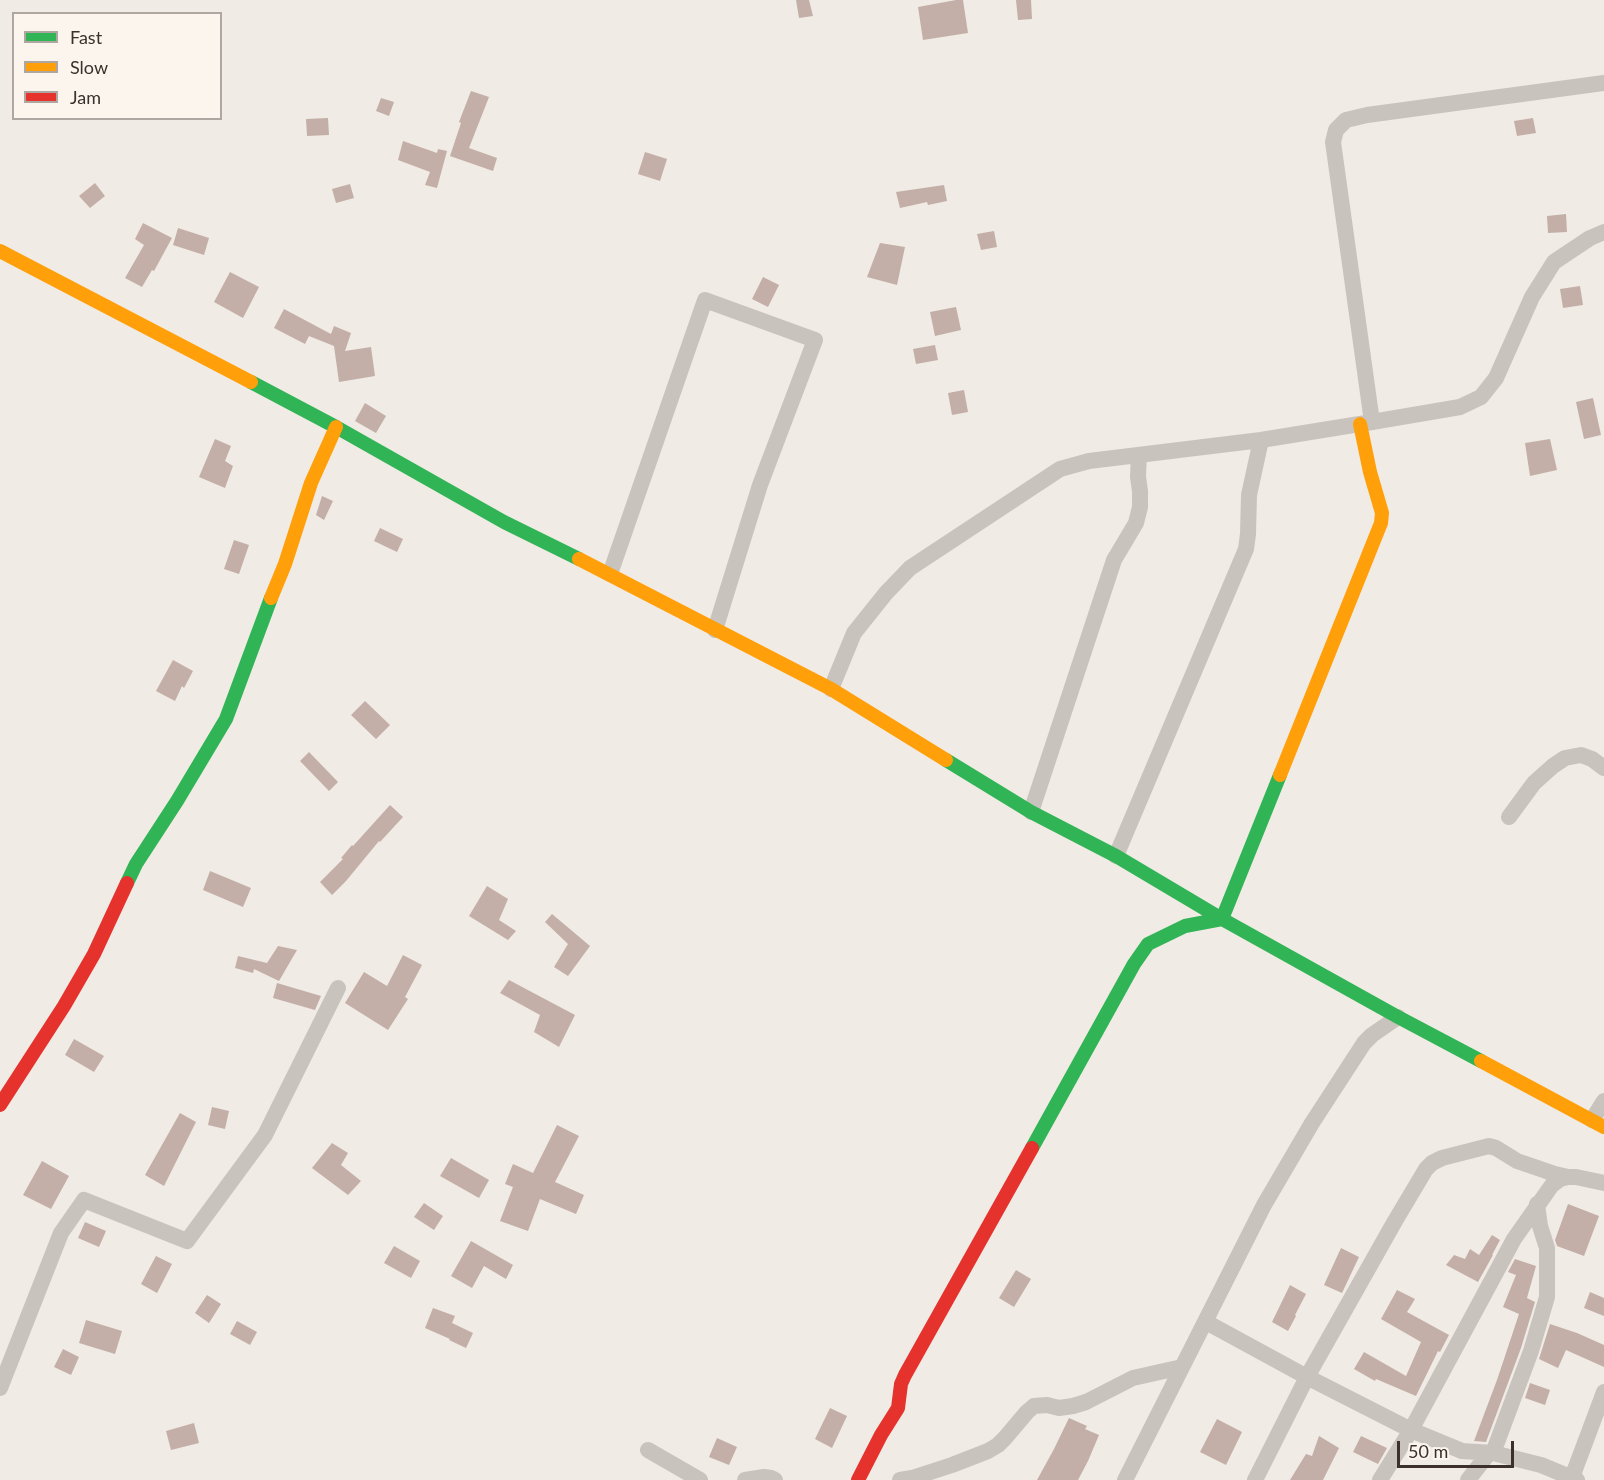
<!DOCTYPE html>
<html>
<head>
<meta charset="utf-8">
<style>
	body { margin:0 }
	#map { position:relative; width:1604px; height:1480px; overflow:hidden; background:#f0ebe5; font-family:Lato,sans-serif }
	canvas { display:block }
	.legend { position:absolute; left:12px; top:12px; width:210px; height:108px; box-sizing:border-box; background:#fbf5ee; border:2px solid #aea6a0; margin:0; padding:8px 10px; list-style:none; font-size:18px; color:#3b302b }
	.legend li { display:flex; align-items:center; gap:12px; height:30px }
	.legend b { width:30px; border:2px solid #aea6a0 }
	.scale { position:absolute; left:1397px; top:1441px; width:117px; height:27px; box-sizing:border-box; border:3px solid #3b302b; border-top:0; padding-left:8px; font-size:18px; line-height:21px; white-space:nowrap; color:#3b302b; -webkit-text-stroke:4px #fbf5ee; paint-order:stroke }
</style>
</head>
<body>
<div id="map">
<canvas width="1604" height="1480"></canvas>
<ul class="legend">
<li><b style="height:8px;background:#30b455"></b>Fast</li>
<li><b style="height:8px;background:#ff9f0a"></b>Slow</li>
<li><b style="height:8px;background:#e5322d"></b>Jam</li>
</ul>
<div class="scale">50 m</div>
</div>
<script>
const g = document.querySelector('canvas').getContext('2d');
g.lineJoin = 'round';
function fill(path, color) {
  g.fillStyle = color;
  g.fill(path, 'evenodd');
}
function shape(rows) {
  const path = new Path2D();
  for (const r of rows) {
    path.moveTo(r[0], r[1]);
    for (let i = 2; i < r.length; i += 2) path.lineTo(r[i], r[i + 1]);
  }
  return path;
}
function strokePath(path, color, width, dash) {
  g.strokeStyle = color;
  g.lineWidth = width;
  g.lineCap = dash ? 'butt' : 'round';
  g.setLineDash(dash || []);
  g.stroke(path);
}
fill(shape([
	[796,0,809,0,813,16,799,18],
	[956,0,963,0,968,33,923,40,918,7],
	[1016,0,1031,0,1032,19,1018,20],
	[471,91,489,97,469,148,497,158,493,171,450,156,461,123,459,122],
	[381,98,394,102,389,116,376,111],
	[328,118,329,135,307,136,306,119],
	[1533,118,1536,133,1517,136,1514,121],
	[403,141,437,153,438,149,447,151,437,188,425,185,430,172,398,160],
	[645,152,667,159,660,181,638,174],
	[95,183,105,196,90,208,79,196],
	[350,184,354,198,336,203,332,189],
	[944,185,947,201,928,205,927,202,900,208,896,192],
	[1566,214,1567,232,1548,233,1547,216],
	[143,223,172,238,154,271,152,270,142,287,125,278,144,245,135,239],
	[178,228,209,238,204,255,173,245],
	[994,231,997,247,981,250,977,234],
	[880,243,905,247,897,285,867,277],
	[230,272,259,287,243,318,214,302],
	[763,277,779,285,768,307,752,299],
	[1580,286,1583,305,1563,308,1560,289],
	[956,307,961,330,935,336,930,312],
	[284,309,331,334,334,326,351,333,345,351,371,347,375,376,339,382,334,346,309,336,305,344,274,328],
	[935,345,938,360,916,364,913,349],
	[964,390,968,412,952,415,948,393],
	[1593,398,1601,435,1584,439,1576,402],
	[365,403,386,416,376,433,355,421],
	[215,439,231,446,225,461,233,466,225,488,199,477],
	[1550,439,1557,470,1530,476,1525,443],
	[322,496,333,501,324,520,316,515],
	[380,528,403,539,397,552,374,541],
	[234,540,249,545,239,574,224,569],
	[173,660,193,671,184,688,182,686,175,701,156,691],
	[365,701,390,725,376,739,351,715],
	[309,752,338,782,329,791,300,761],
	[390,805,403,817,380,842,379,841,346,881,332,895,320,882,343,859,341,858,352,845,353,846],
	[210,871,251,888,243,907,203,890],
	[487,886,508,899,499,920,516,931,508,940,469,916],
	[552,914,590,946,568,976,554,967,568,944,545,922],
	[278,946,297,950,279,981,254,969,253,973,235,968,238,956,267,963],
	[403,955,422,965,405,997,408,999,388,1030,345,1003,364,972,387,986],
	[509,980,575,1015,559,1047,534,1032,540,1015,500,993],
	[277,983,321,996,315,1010,273,998],
	[74,1039,104,1056,94,1072,65,1055],
	[212,1107,229,1111,225,1129,208,1125],
	[180,1113,196,1122,164,1186,145,1175],
	[557,1125,579,1136,555,1182,584,1195,576,1214,540,1199,528,1231,500,1221,513,1187,505,1184,513,1164,533,1173],
	[332,1143,348,1153,341,1165,361,1181,348,1195,312,1168],
	[451,1158,489,1180,479,1198,440,1176],
	[42,1161,69,1176,51,1209,23,1195],
	[424,1203,443,1216,434,1230,414,1217],
	[1568,1204,1599,1216,1584,1256,1557,1246,1555,1240],
	[85,1222,106,1231,99,1247,78,1238],
	[1492,1235,1500,1240,1492,1255,1493,1255,1478,1282,1446,1265,1454,1255,1465,1259,1470,1249,1479,1255],
	[471,1241,513,1265,506,1279,484,1266,472,1288,451,1276],
	[394,1246,420,1261,411,1278,384,1263],
	[1341,1248,1359,1257,1342,1293,1324,1285],
	[156,1256,172,1264,157,1293,141,1284],
	[1515,1259,1536,1266,1527,1298,1535,1302,1521,1348,1486,1442,1474,1441,1497,1380,1519,1314,1503,1307,1516,1275,1508,1272],
	[1016,1270,1031,1279,1014,1307,999,1298],
	[1290,1285,1306,1294,1295,1315,1296,1316,1288,1331,1272,1322],
	[1397,1290,1415,1299,1407,1312,1449,1335,1440,1352,1438,1351,1416,1396,1376,1379,1375,1381,1354,1369,1364,1352,1406,1376,1421,1342,1381,1319],
	[1590,1292,1604,1298,1604,1316,1584,1308],
	[207,1295,221,1304,209,1323,195,1313],
	[433,1308,455,1316,452,1323,473,1333,466,1348,449,1340,450,1339,425,1328],
	[86,1320,122,1331,115,1354,79,1343],
	[237,1321,257,1332,250,1345,230,1334],
	[1550,1324,1577,1333,1604,1345,1604,1367,1566,1350,1558,1368,1539,1359],
	[63,1349,79,1357,71,1375,54,1367],
	[1530,1383,1550,1390,1545,1405,1525,1398],
	[830,1408,847,1416,832,1448,815,1439],
	[1069,1418,1087,1426,1085,1429,1099,1435,1088,1461,1078,1480,1037,1480,1054,1449],
	[1217,1419,1242,1432,1226,1465,1200,1452],
	[194,1423,199,1443,171,1450,166,1431],
	[1319,1436,1339,1448,1323,1480,1290,1480,1306,1454,1312,1456],
	[1361,1436,1387,1448,1378,1464,1353,1452],
	[717,1438,737,1447,729,1465,709,1457]
]), '#c3afa7');
strokePath(shape([
	[1372,422,1333,142,1336,130,1346,120,1367,115,1604,83],
	[610,574,705,300,815,340,760,485,715,630],
	[831,689,854,633,886,593,910,568,1060,469,1089,461,1261,440,1372,422,1460,407,1481,397,1496,378,1532,297,1554,262,1590,238,1604,232],
	[1031,812,1114,560,1136,523,1140,507,1140,491,1138,477,1139,455],
	[1509,817,1534,783,1553,766,1565,758,1581,755,1592,759,1604,768],
	[1116,856,1246,549,1248,534,1249,495,1261,440],
	[1592,1120,1604,1101],
	[1206,1322,1307,1377,1411,1430,1462,1451,1493,1453,1541,1465,1577,1480],
	[0,1388,61,1233,84,1200,187,1241,265,1135,338,988],
	[648,1450,700,1480],
	[1493,1453,1531,1351,1547,1297,1547,1248,1540,1226,1537,1204],
	[745,1480,764,1477,771,1478,775,1480],
	[900,1480,912,1478,952,1465,988,1451,998,1445,1005,1438,1027,1412,1034,1406,1047,1405,1059,1408,1073,1406,1086,1402,1133,1378,1182,1367],
	[1125,1480,1264,1205,1312,1123,1364,1043,1372,1035,1398,1017],
	[1255,1480,1307,1377,1395,1221,1426,1169,1432,1163,1442,1158,1489,1146,1496,1148,1517,1161,1555,1174,1568,1177],
	[1380,1480,1411,1430,1514,1239,1552,1185,1560,1179,1568,1177,1576,1177,1604,1183],
	[1468,1480,1489,1453],
	[1571,1480,1604,1392]
]), '#c9c3be', 16);
strokePath(shape([
	[251,382,336,427,504,522,579,559],
	[946,760,1031,812,1116,856,1222,919,1398,1017,1481,1061],
	[127,883,136,864,177,801,226,719,271,598],
	[1032,1148,1134,964,1148,944,1185,926,1222,919,1280,775]
]), '#30b455', 14);
strokePath(shape([
	[0,251,251,382],
	[579,559,831,689,946,760],
	[271,598,285,564,311,483,336,427],
	[1280,775,1381,523,1382,513,1370,472,1360,424],
	[1481,1061,1604,1127]
]), '#ff9f0a', 14);
strokePath(shape([
	[0,1105,64,1006,94,954,127,883],
	[858,1480,881,1435,898,1408,901,1384,905,1375,1032,1148]
]), '#e5322d', 14);
</script>
</body>
</html>
